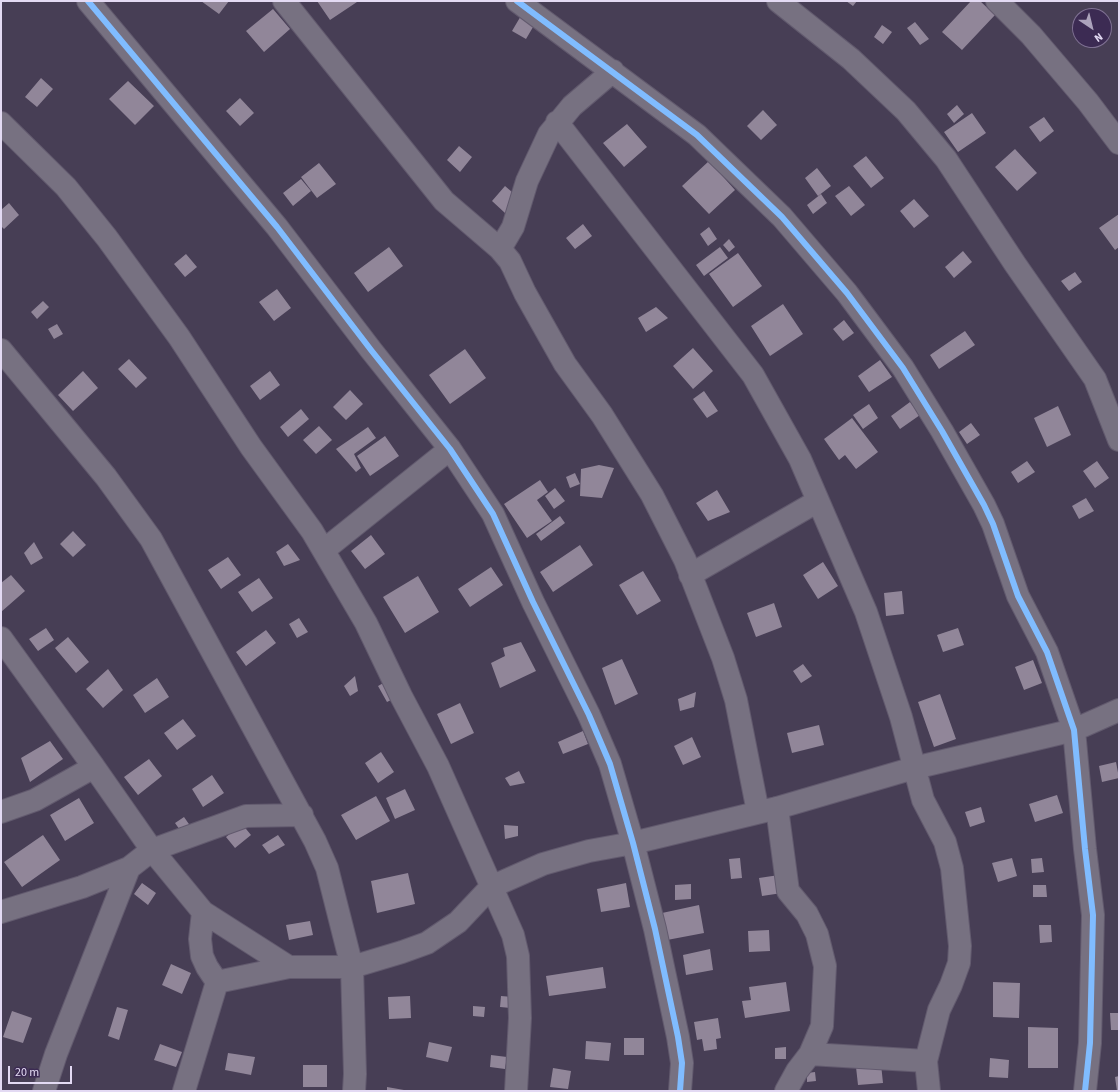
<!DOCTYPE html>
<html>
<head>
<meta charset="utf-8">
<style>
	body { margin:0 }
	#map { position:relative; width:1120px; height:1092px; overflow:hidden; background:#473e55; font-family:"Source Sans 3",sans-serif }
	canvas { display:block }
	.frame { position:absolute; inset:0; border:2px solid #e3daf3; pointer-events:none }
	.north { position:absolute; left:1072px; top:8px; width:40px; height:40px; box-sizing:border-box; background:#3c2b53; border:1px solid #7f7193; border-radius:50%; rotate:145deg; font-size:11px; font-weight:700; line-height:16px; text-align:center; color:#e3daf3 }
	.north::after { content:''; display:block; margin:auto; width:14px; height:18px; background:#aca3bc; clip-path:polygon(50% 0,100% 100%,50% 72%,0 100%) }
	.scale { position:absolute; left:8px; top:1066px; width:64px; height:18px; box-sizing:border-box; border:2px solid #e3daf3; border-top:0; padding-left:5px; font-size:12px; line-height:14px; white-space:nowrap; color:#e3daf3; -webkit-text-stroke:3px #3c2b53; paint-order:stroke }
</style>
</head>
<body>
<div id="map">
<canvas width="1120" height="1092"></canvas>
<div class="frame"></div>
<div class="north">N</div>
<div class="scale">20 m</div>
</div>
<script>
const g = document.querySelector('canvas').getContext('2d');
g.lineJoin = 'round';
function fill(path, color) {
  g.fillStyle = color;
  g.fill(path, 'evenodd');
}
function shape(rows) {
  const path = new Path2D();
  for (const r of rows) {
    path.moveTo(r[0], r[1]);
    for (let i = 2; i < r.length; i += 2) path.lineTo(r[i], r[i + 1]);
  }
  return path;
}
function strokePath(path, color, width, dash) {
  g.strokeStyle = color;
  g.lineWidth = width;
  g.lineCap = dash ? 'butt' : 'round';
  g.setLineDash(dash || []);
  g.stroke(path);
}
fill(shape([
	[201,1,229,1,219,14],
	[317,1,356,1,357,2,330,20],
	[846,1,857,1,853,6],
	[971,1,980,1,995,15,962,50,942,32],
	[273,9,290,29,264,52,246,31],
	[522,14,536,22,526,39,512,31],
	[915,22,929,39,920,45,907,28],
	[882,25,892,32,883,44,874,37],
	[41,78,53,89,37,107,25,97],
	[128,81,154,106,135,125,109,99],
	[240,98,254,113,240,126,226,111],
	[957,105,964,114,954,123,947,114],
	[763,110,777,125,761,140,747,126],
	[972,113,986,133,958,152,944,132],
	[1044,117,1054,131,1040,142,1029,127],
	[627,124,647,147,624,167,603,143],
	[459,146,472,157,460,172,447,160],
	[1015,149,1037,173,1017,191,995,167],
	[866,156,884,178,871,188,853,166],
	[709,161,735,190,709,214,682,186],
	[319,163,336,184,317,198,301,177],
	[817,168,831,186,818,196,805,178],
	[301,179,311,191,293,206,283,193],
	[505,186,519,198,505,213,492,201],
	[849,186,865,205,851,216,835,196],
	[821,194,827,203,813,214,807,205],
	[914,199,929,216,914,228,900,211],
	[9,203,19,215,4,229,1,226,1,210],
	[1119,214,1119,247,1115,250,1099,228],
	[583,224,592,236,575,249,566,238],
	[709,227,717,239,708,246,700,234],
	[729,239,735,247,729,252,723,245],
	[389,247,403,266,368,292,354,273],
	[720,247,728,258,704,276,696,265],
	[963,251,972,262,954,278,945,267],
	[738,253,762,286,733,307,709,274],
	[186,254,197,267,185,277,174,264],
	[1075,272,1082,282,1069,291,1061,281],
	[277,289,291,308,274,321,259,302],
	[43,301,49,307,37,319,31,312],
	[783,304,803,334,770,356,751,326],
	[656,307,668,318,646,332,638,318],
	[844,320,854,333,843,341,833,329],
	[57,324,63,334,54,339,48,329],
	[965,331,975,345,939,369,930,355],
	[693,348,713,371,693,389,673,366],
	[465,349,486,378,450,404,429,375],
	[129,359,147,378,136,388,118,369],
	[880,360,892,377,869,392,858,376],
	[83,371,98,388,73,411,58,395],
	[270,371,280,385,260,400,250,386],
	[350,390,363,404,346,420,333,407],
	[704,391,718,411,707,418,693,399],
	[910,402,920,415,900,429,891,416],
	[869,404,878,418,863,429,853,415],
	[1058,406,1071,435,1047,447,1034,418],
	[301,409,309,419,288,437,280,427],
	[852,418,878,452,856,469,845,455,839,460,824,439],
	[971,423,980,435,967,444,959,432],
	[319,426,332,440,316,454,303,440],
	[368,427,376,438,354,454,361,468,356,472,336,449],
	[385,436,399,456,370,476,357,456],
	[1027,461,1035,472,1018,483,1011,472],
	[1097,461,1109,478,1095,488,1083,471],
	[599,465,614,468,602,498,580,496,581,469],
	[575,473,580,484,570,488,566,477],
	[540,480,548,492,537,500,552,521,527,538,504,504],
	[555,488,565,501,554,509,545,496],
	[717,490,730,512,708,521,696,503],
	[1086,498,1094,511,1079,519,1072,506],
	[560,516,565,523,541,541,536,534],
	[73,531,86,545,73,557,60,544],
	[371,535,385,554,365,569,351,551],
	[34,542,43,558,31,565,24,553],
	[288,544,300,560,284,566,276,552],
	[580,545,593,565,553,592,540,572],
	[228,557,241,575,221,589,208,570],
	[823,562,838,586,818,599,803,575],
	[491,567,503,585,470,607,458,589],
	[643,571,661,601,637,615,619,585],
	[11,575,25,591,1,612,1,583],
	[418,576,439,612,405,633,383,597],
	[259,578,273,598,252,612,238,592],
	[902,591,904,614,886,616,884,593],
	[774,603,782,627,756,637,747,613],
	[299,618,308,632,297,638,289,624],
	[46,628,54,640,38,651,29,639],
	[958,628,964,645,943,652,937,635],
	[266,630,276,643,246,666,236,652],
	[68,637,89,662,76,673,55,648],
	[521,642,536,671,500,688,491,663,505,656,503,648],
	[622,659,638,694,615,705,602,668],
	[1033,660,1042,683,1024,690,1015,667],
	[803,664,812,676,801,683,793,671],
	[108,669,123,690,103,708,86,689],
	[355,676,358,691,350,696,344,686],
	[157,678,169,697,145,713,133,695],
	[387,681,393,699,387,702,378,686],
	[696,692,694,707,680,711,678,699],
	[940,694,956,739,934,747,918,702],
	[460,703,474,733,451,744,437,714],
	[183,719,196,736,177,750,164,733],
	[819,725,824,745,792,753,787,733],
	[583,731,588,744,563,754,558,742],
	[692,737,701,757,683,765,674,746],
	[50,741,63,759,30,782,21,758],
	[381,752,394,772,378,783,365,763],
	[149,759,162,776,138,795,124,777],
	[1116,762,1119,778,1102,782,1099,766],
	[519,771,525,783,510,786,505,778],
	[212,775,224,793,203,807,192,789],
	[405,789,415,810,395,819,386,798],
	[1057,795,1063,813,1035,822,1029,804],
	[376,796,390,821,356,840,341,815],
	[79,798,94,823,65,841,50,815],
	[981,807,985,822,970,827,965,812],
	[184,817,191,827,182,833,175,823],
	[242,824,251,835,235,848,226,837],
	[504,825,518,826,518,836,505,839],
	[43,835,60,860,22,887,4,862],
	[278,835,285,845,269,854,262,845],
	[740,858,742,878,731,879,729,859],
	[1012,858,1017,876,998,882,992,863],
	[1042,858,1044,872,1032,873,1031,859],
	[408,873,415,904,377,913,371,881],
	[779,875,782,893,762,896,759,878],
	[142,883,156,893,148,905,134,894],
	[626,883,630,907,601,912,597,889],
	[691,884,691,899,675,900,675,885],
	[1033,885,1046,885,1047,897,1033,897],
	[699,905,704,933,667,940,662,913],
	[310,921,313,935,289,940,286,925],
	[1039,925,1051,925,1052,942,1040,943],
	[769,930,770,951,749,952,748,931],
	[710,949,713,970,686,975,683,955],
	[171,964,191,973,182,994,162,985],
	[603,967,606,988,549,996,546,976],
	[786,982,790,1011,745,1018,742,1001,751,1000,749,987],
	[993,982,1020,983,1019,1018,993,1017],
	[410,996,411,1018,389,1019,388,997],
	[501,996,513,997,511,1008,500,1007],
	[473,1006,485,1007,484,1017,473,1016],
	[117,1007,128,1010,119,1040,108,1036],
	[12,1011,32,1018,23,1043,3,1037],
	[1110,1013,1119,1013,1119,1030,1111,1030],
	[718,1018,721,1038,716,1039,717,1049,704,1051,702,1039,697,1040,694,1022],
	[1028,1027,1058,1028,1058,1068,1028,1068],
	[624,1038,644,1038,644,1055,624,1055],
	[586,1041,611,1043,609,1061,585,1059],
	[429,1042,452,1047,448,1062,426,1057],
	[160,1044,182,1052,176,1067,154,1060],
	[786,1047,786,1059,775,1059,775,1048],
	[228,1053,255,1057,251,1075,225,1070],
	[491,1055,507,1057,505,1069,490,1067],
	[990,1058,1009,1060,1008,1078,989,1077],
	[881,1064,883,1083,858,1085,856,1067],
	[303,1065,327,1065,327,1087,303,1087],
	[553,1068,571,1071,568,1089,550,1087],
	[815,1072,816,1081,807,1082,807,1073],
	[1119,1076,1119,1091,1117,1091,1115,1077],
	[387,1087,404,1090,404,1091,387,1091]
]), '#918699');
const minor = shape([
	[88,1,277,227,371,350,450,449,493,514,533,602,589,715,610,764,633,843,655,929,678,1037,682,1063,680,1091],
	[284,1,444,201,500,249,510,261,525,293,565,364,602,415,652,495,685,560,723,658,736,700,758,812],
	[517,1,697,135,782,217,847,293,903,368,942,431,984,505,993,524,1018,596,1047,652,1074,730,1085,849,1093,915,1090,1043,1085,1091],
	[778,1,851,59,906,111,946,159,1015,264,1095,379,1119,440],
	[997,1,1031,35,1088,102,1119,143],
	[557,122,753,375,800,459,866,612,901,717,923,800,945,842,952,868,960,946,959,963,951,985,939,1010,926,1061,929,1091],
	[1,123,66,187,107,238,179,337,251,447,312,531,366,623,401,696,438,766,513,935,518,956,520,1018,516,1091],
	[500,249,513,227,527,181,549,134,572,106,613,71],
	[1,350,106,477,151,539,315,841,327,868,352,967,355,1074,354,1091],
	[324,550,450,449],
	[690,575,818,501],
	[1,638,94,767],
	[777,808,788,891,807,914,817,934,825,966,822,1026,810,1054,797,1071,786,1091],
	[1,812,35,800,94,767,152,850,203,912,289,967],
	[1,912,82,887,129,868],
	[217,982,289,967,352,967,402,952,427,943,458,922,491,887,543,864,589,851,633,843,777,808,914,768,1074,730,1119,710],
	[810,1054,926,1061],
	[44,1091,56,1054,129,868,152,850,246,816,302,815],
	[184,1091,217,982,207,967,202,956,200,939,203,912]
]);
strokePath(minor, '#625a6e', 24);
strokePath(minor, '#777181', 22);
strokePath(shape([
	[88,1,277,227,371,350,450,449,493,514,533,602,589,715,610,764,633,843,655,929,678,1037,682,1063,680,1091],
	[517,1,697,135,782,217,847,293,903,368,942,431,984,505,993,524,1018,596,1047,652,1074,730,1085,849,1093,915,1090,1043,1085,1091]
]), '#80bcff', 6);
</script>
</body>
</html>
